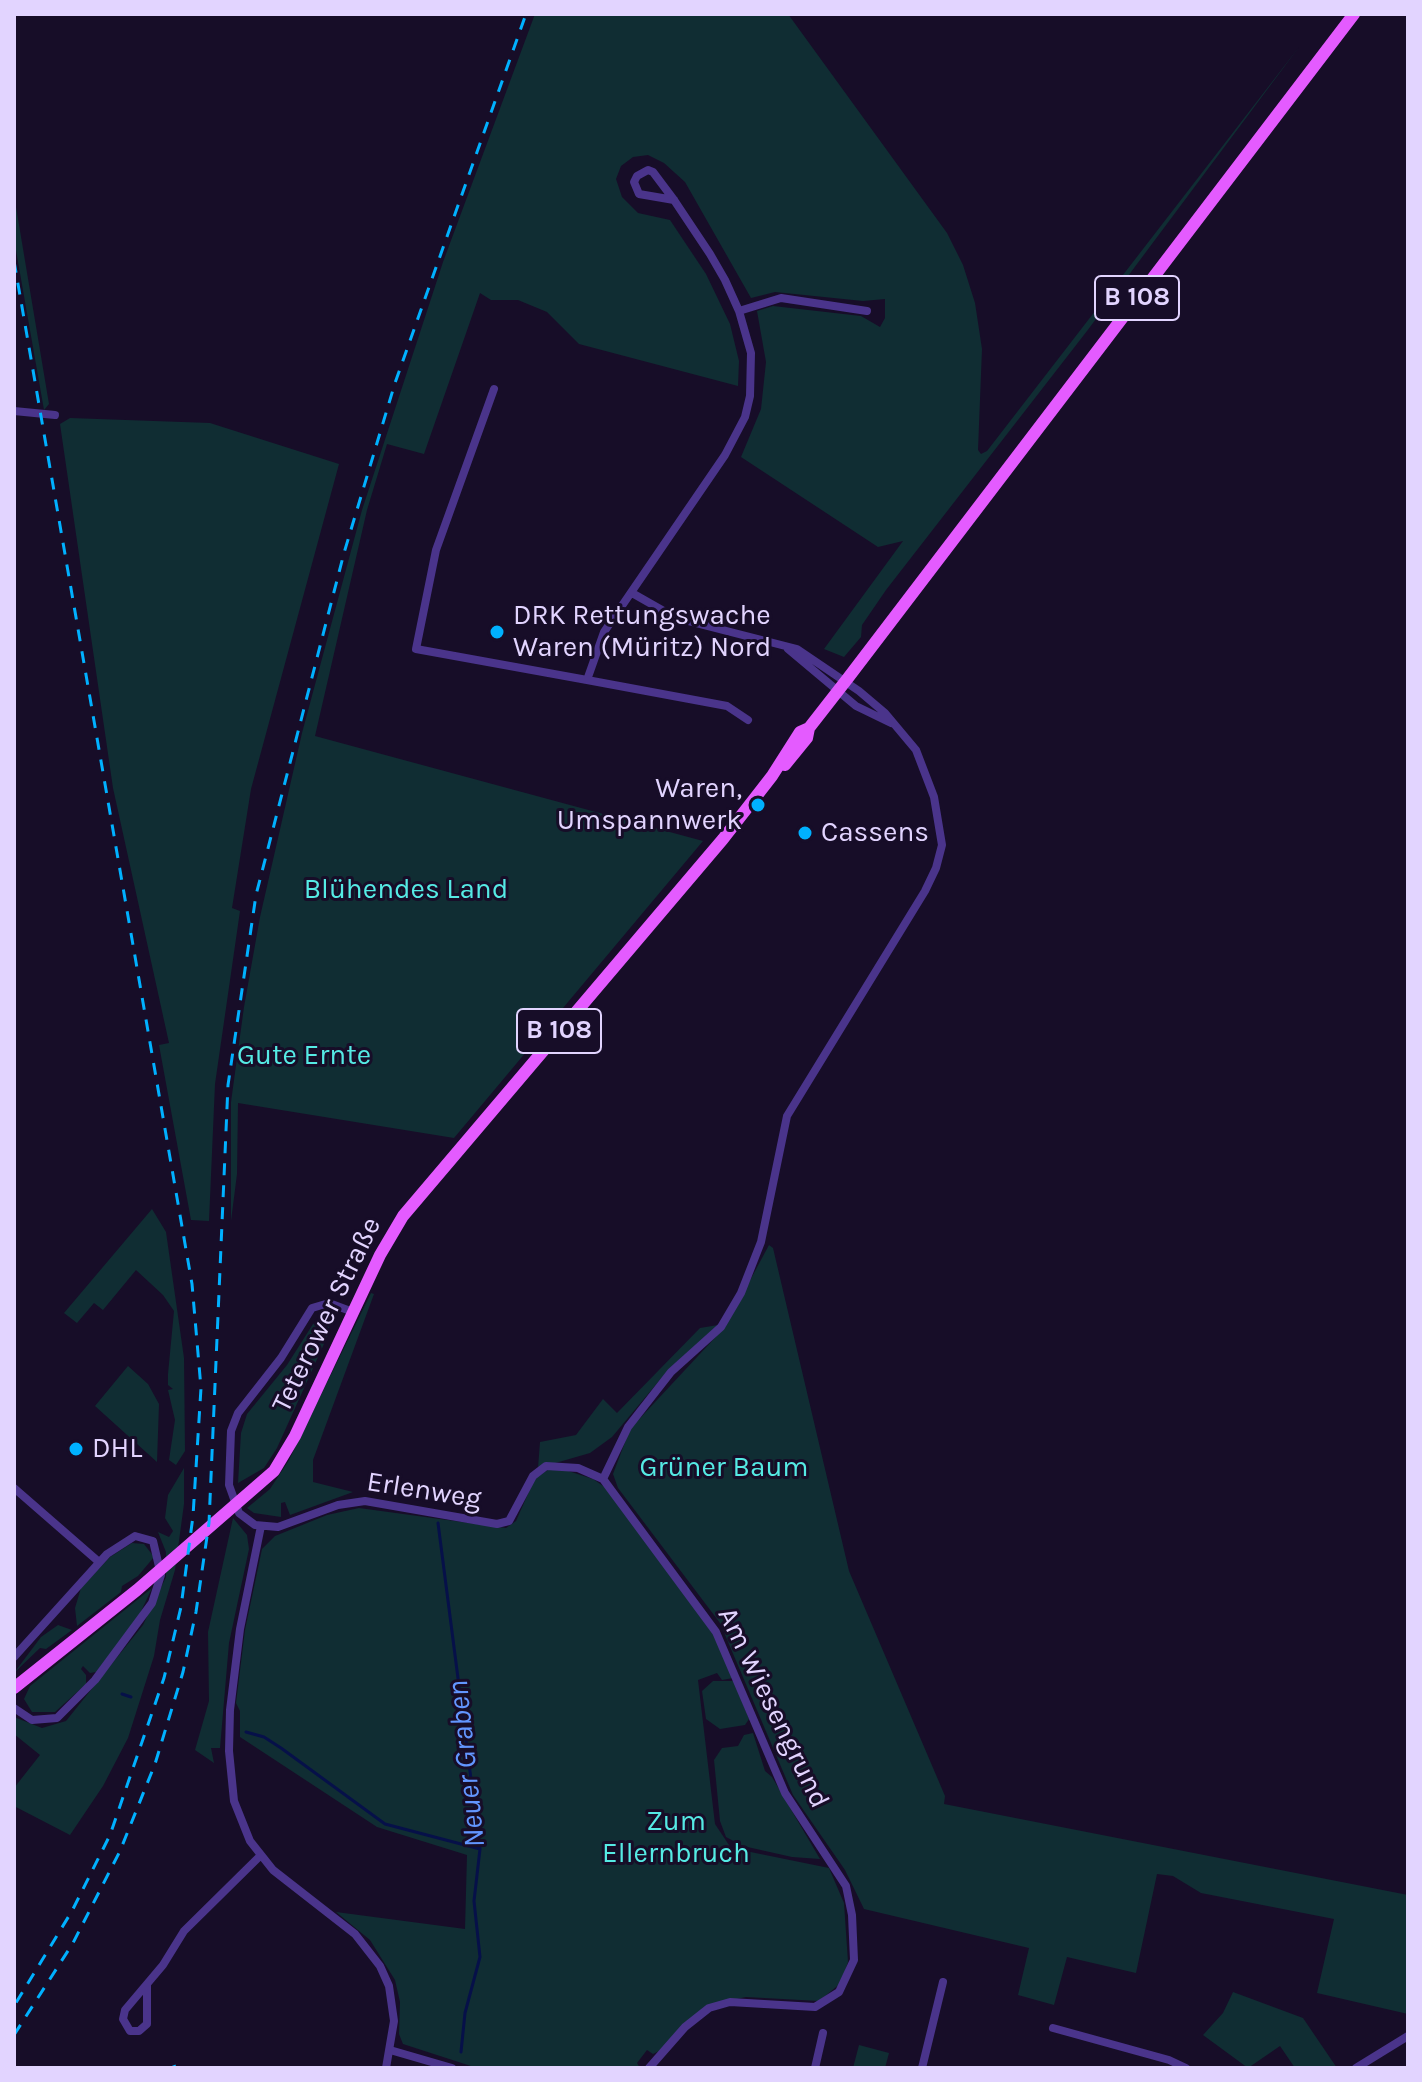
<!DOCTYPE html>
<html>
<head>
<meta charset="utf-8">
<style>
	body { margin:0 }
	#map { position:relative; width:1422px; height:2082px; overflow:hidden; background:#170d28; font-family:Karla,sans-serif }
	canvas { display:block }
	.frame { position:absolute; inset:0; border:16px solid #e2d4ff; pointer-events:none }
</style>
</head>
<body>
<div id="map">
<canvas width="1422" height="2082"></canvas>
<div class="frame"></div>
</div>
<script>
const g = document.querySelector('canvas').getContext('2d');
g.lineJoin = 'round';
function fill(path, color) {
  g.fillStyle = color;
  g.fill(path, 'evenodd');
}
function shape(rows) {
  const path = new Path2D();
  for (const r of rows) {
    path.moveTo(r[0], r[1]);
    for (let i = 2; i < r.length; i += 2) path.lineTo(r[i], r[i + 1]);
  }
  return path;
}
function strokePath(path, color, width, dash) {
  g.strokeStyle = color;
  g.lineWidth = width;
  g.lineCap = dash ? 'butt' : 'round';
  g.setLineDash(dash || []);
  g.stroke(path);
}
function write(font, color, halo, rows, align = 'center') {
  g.font = font + ' Karla,sans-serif';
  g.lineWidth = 6;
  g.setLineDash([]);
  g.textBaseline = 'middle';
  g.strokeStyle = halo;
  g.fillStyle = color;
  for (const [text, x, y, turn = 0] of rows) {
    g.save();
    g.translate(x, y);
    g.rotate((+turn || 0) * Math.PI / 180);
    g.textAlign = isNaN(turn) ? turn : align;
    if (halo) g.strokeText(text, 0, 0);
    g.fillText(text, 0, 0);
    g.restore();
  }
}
fill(shape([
	[535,14,788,14,947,233,963,265,975,303,982,349,978,450,981,454,987,451,1299,47,1087,331,886,590,862,625,861,637,844,657,824,649,903,541,878,547,741,457,761,409,766,362,757,311,773,306,861,316,880,327,885,318,885,299,863,301,775,292,751,298,685,182,664,163,648,155,633,157,621,166,616,179,622,197,638,213,670,220,706,274,730,324,739,361,738,386,579,344,547,312,518,300,491,300,480,293,424,454,387,444,367,510,315,736,703,841,454,1138,238,1103,237,1174,231,1221,231,1102,244,1007,260,917,302,733,362,510,443,262],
	[14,195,49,404,44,410,14,239],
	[70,418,210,423,339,464,251,789,232,908,240,911,215,1084,209,1221,191,1220,159,1045,169,1043,113,788,60,424],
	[152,1209,166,1232,184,1358,185,1451,176,1465,169,1460,175,1420,168,1390,173,1389,168,1385,168,1374,174,1311,163,1295,136,1270,103,1310,94,1303,77,1323,64,1313],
	[769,1245,773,1248,849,1571,945,1796,944,1804,1408,1895,1408,2014,1317,1993,1334,1919,1201,1893,1173,1876,1157,1874,1136,1973,1067,1957,1054,2005,1018,1995,1029,1948,864,1909,845,1870,793,1795,720,1623,618,1488,613,1474,630,1429,725,1327],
	[371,1293,374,1294,313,1460,313,1482,353,1492,290,1515,285,1502,281,1503,281,1517,254,1513,247,1508,270,1489,289,1460],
	[326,1316,330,1322,328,1335,277,1448,264,1468,238,1483,241,1433,247,1414,287,1365,313,1324],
	[718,1325,669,1369,612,1437,590,1453,538,1468,540,1442,576,1435,603,1399,617,1413,700,1328],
	[128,1366,148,1384,159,1404,157,1462,95,1406],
	[184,1468,184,1504,175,1570,160,1620,154,1656,128,1738,103,1786,70,1835,14,1806,14,1788,40,1755,14,1734,14,1717,42,1728,66,1721,143,1625,166,1577,166,1552,158,1532,169,1537,173,1531,165,1518,168,1495],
	[562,1469,593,1479,606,1488,713,1634,733,1678,722,1680,717,1673,698,1680,715,1824,731,1848,829,1868,844,1903,848,1962,841,1983,819,2001,746,1997,708,2005,659,2051,653,2054,647,2050,637,2063,640,2068,477,2068,403,2044,399,2034,400,2002,395,1980,370,1940,336,1912,465,1929,467,1855,377,1827,240,1737,240,1711,236,1703,245,1630,262,1549,275,1536,327,1515,359,1508,506,1528,516,1521,535,1478,548,1470],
	[233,1518,247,1535,249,1549,229,1643,220,1748,211,1748,214,1763,195,1750,209,1701,208,1632],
	[132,1543,144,1544,154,1557,138,1576,122,1586,121,1592,77,1626,75,1608,81,1588,110,1557],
	[152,1588,137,1620,96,1672,90,1673,83,1666,81,1669,86,1675,86,1684,55,1712,32,1712,24,1699,30,1686],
	[58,1625,72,1630,46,1649,40,1648,14,1673,41,1637],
	[713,1681,734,1681,749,1719,745,1725,720,1729,706,1719,702,1691],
	[753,1733,765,1771,772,1777,820,1859,792,1857,743,1846,726,1837,720,1821,714,1760,722,1748,738,1746,744,1735],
	[1233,1992,1303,2018,1337,2068,1295,2068,1280,2046,1248,2068,1203,2035,1223,2013],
	[859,2045,889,2053,885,2068,853,2068]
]), '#102d33');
strokePath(shape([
	[438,1523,480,1849,474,1901,480,1957,465,2013,461,2052],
	[122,1694,131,1697],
	[246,1732,264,1737,281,1748,385,1824,480,1849]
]), '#061049', 3);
strokePath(shape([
	[739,311,781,298,867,311],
	[494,389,436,550,416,649,587,680,604,632,725,455,745,417,750,396,751,353,739,311,725,280,710,254,674,200,653,172,648,170,637,176,634,182,639,194,674,200],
	[14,411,55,415],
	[788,649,856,706,891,723],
	[587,680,727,706,748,720],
	[353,1312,329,1303,312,1308,281,1358,238,1413,231,1431,229,1485,239,1513,255,1525,278,1527,338,1505,365,1501,497,1524,509,1521,533,1476,546,1466,578,1468,603,1479,716,1632,785,1793,846,1886,852,1915,854,1960,839,1992,815,2007,730,2002,709,2008,685,2027,649,2068],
	[603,1479,628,1427,671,1372,721,1327,741,1293,761,1242,787,1116,925,891,936,868,942,845,934,797,916,750,885,713,859,691,797,649,676,618,632,593],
	[14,1488,99,1562],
	[261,1526,240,1629,230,1710,229,1751,234,1801,250,1841,273,1870,355,1934,380,1966,389,1986,394,2021,386,2068],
	[14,1657,107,1554,135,1536,153,1541,161,1575,152,1603,95,1680,57,1718,32,1720,14,1708],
	[147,1985,147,2024,139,2031,130,2031,123,2019,125,2010,163,1965,184,1931,260,1856],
	[1053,2028,1169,2060,1186,2068],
	[390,2050,452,2068],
	[815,2068,823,2033],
	[922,2068,943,1982],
	[1356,2068,1408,2036]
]), '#4a348b', 8);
strokePath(shape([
	[785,765,807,738,809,728],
	[14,1688,137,1590,274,1471,295,1436,380,1255,403,1216,723,839,772,776,800,732,809,728,848,678,1354,14]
]), '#e45bff', 12);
strokePath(shape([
	[14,261,192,1284,201,1388,193,1516,181,1607,164,1678,110,1835,72,1911,14,2006],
	[14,2035,73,1943,120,1851,155,1764,183,1672,196,1612,209,1523,228,1085,256,895,344,553,395,383,526,14],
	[171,2068,176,2066]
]), '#00b1ff', 3, [12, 10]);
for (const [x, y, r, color] of [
	[497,632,8,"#00b1ff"],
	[758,805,8,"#00b1ff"],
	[805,833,8,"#00b1ff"],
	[76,1449,8,"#00b1ff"]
]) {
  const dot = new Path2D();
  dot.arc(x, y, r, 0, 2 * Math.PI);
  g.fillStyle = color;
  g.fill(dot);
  strokePath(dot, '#170d28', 3);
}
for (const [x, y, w] of [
	[1137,298,84],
	[559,1031,84]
]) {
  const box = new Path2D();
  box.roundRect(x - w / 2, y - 22, w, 44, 6);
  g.fillStyle = '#170d28';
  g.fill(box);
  strokePath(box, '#e2d4ff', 2);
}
write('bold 26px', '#e2d4ff', null, [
	["B 108",1137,298],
	["B 108",559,1031]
]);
write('28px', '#e2d4ff', '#170d28', [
	["DRK Rettungswache",513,616],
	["Waren (Müritz) Nord",513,648],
	["Waren,",742,789,"right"],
	["Umspannwerk",742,821,"right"],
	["Cassens",821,833],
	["DHL",92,1449]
], 'left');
write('28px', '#55eae4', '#170d28', [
	["Blühendes Land",406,890],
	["Gute Ernte",304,1056],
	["Grüner Baum",724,1468],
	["Zum",676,1822],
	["Ellernbruch",676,1854]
]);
write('28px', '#e2d4ff', '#170d28', [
	["Teterower Straße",327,1315,-64],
	["Erlenweg",424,1491,9],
	["Am Wiesengrund",773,1708,64]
]);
write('italic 30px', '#6296ff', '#170d28', [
	["Neuer Graben",467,1764,-96]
]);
</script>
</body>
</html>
